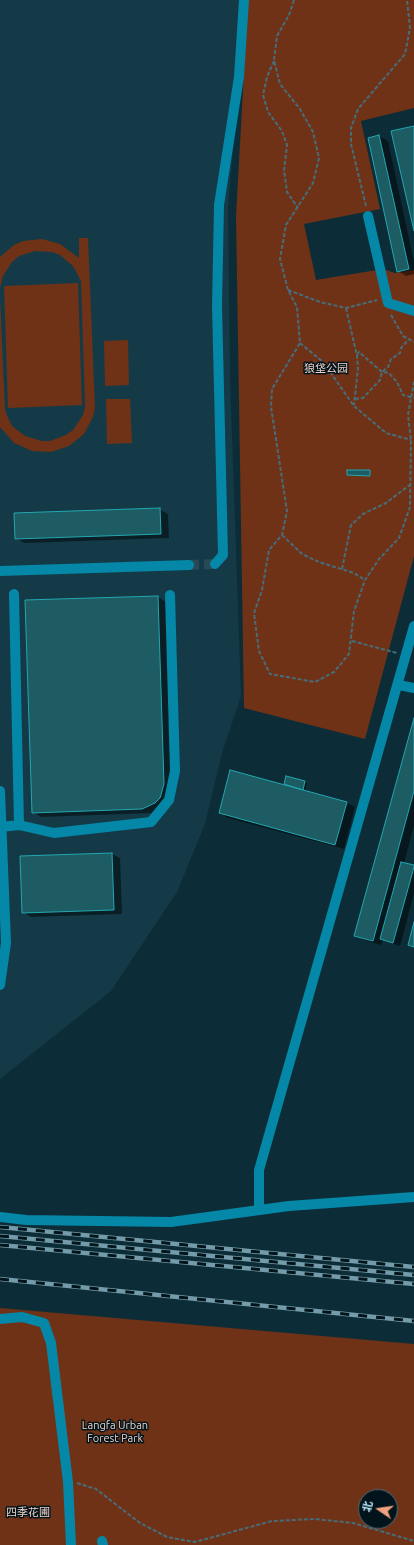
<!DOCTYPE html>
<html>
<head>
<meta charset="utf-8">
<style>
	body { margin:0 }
	#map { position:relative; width:414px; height:1545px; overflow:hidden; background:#0c2d38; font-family:Ubuntu,"Noto Sans SC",sans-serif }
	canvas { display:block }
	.north { position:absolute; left:358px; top:1489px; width:40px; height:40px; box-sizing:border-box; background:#01141c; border:1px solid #4d6b76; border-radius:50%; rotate:283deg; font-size:11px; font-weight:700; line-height:16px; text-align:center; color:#bfedfe }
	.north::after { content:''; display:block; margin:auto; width:14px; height:18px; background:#f2a07f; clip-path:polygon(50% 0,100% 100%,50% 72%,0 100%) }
</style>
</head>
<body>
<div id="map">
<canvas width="414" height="1545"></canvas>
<div class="north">北</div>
</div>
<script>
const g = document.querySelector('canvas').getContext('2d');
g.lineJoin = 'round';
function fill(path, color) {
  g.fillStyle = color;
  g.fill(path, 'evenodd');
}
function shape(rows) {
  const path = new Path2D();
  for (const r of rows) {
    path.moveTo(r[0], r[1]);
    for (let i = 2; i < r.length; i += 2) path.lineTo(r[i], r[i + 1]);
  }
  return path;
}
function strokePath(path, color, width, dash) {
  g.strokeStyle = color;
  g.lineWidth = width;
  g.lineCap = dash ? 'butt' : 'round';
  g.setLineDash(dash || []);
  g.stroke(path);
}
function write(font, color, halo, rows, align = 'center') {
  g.font = font + ' Ubuntu,"Noto Sans SC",sans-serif';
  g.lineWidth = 3;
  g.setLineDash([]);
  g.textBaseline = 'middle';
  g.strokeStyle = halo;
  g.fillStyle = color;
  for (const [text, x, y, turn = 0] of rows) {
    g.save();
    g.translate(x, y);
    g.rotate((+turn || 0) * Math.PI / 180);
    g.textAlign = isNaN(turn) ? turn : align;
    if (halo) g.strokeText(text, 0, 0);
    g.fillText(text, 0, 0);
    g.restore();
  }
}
fill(shape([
	[0,0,241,0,237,102,228,208,230,376,241,696,222,753,205,824,177,892,111,991,0,1079]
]), '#143a47');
fill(shape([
	[248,0,414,0,414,108,361,121,380,209,304,224,316,280,383,269,395,273,414,270,414,556,365,739,244,708,236,216],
	[79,238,88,238,95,408,93,417,84,434,69,446,51,452,32,451,14,443,0,427,0,298,5,410,8,418,12,426,25,436,42,441,50,441,66,435,73,430,83,415,85,407,81,281,73,266,60,255,52,252,35,251,19,256,12,262,3,276,0,288,0,257,14,245,23,241,42,239,60,244,79,258],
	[78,283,82,405,8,408,4,286],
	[128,340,129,385,105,386,104,341],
	[106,399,130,399,132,443,107,444],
	[0,1308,414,1344,414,1545,0,1545],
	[366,1497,390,1497,390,1521,366,1521]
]), '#6f3216');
fill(shape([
	[379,136,388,141,414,262,414,274,406,276,398,271],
	[369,471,371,476,348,475],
	[159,509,168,514,169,538,24,543,16,538],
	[158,597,166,602,172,789,158,811,151,813,41,817,33,812],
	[414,721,414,826,404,863,414,866,414,893,400,946,383,940,381,945,364,940,355,935],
	[287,777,307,783,305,791,347,803,355,807,344,849,228,818,220,813,289,787,285,784],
	[112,854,120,858,122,914,31,917,23,912,21,857]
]), '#0007');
const building = shape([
	[414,126,414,231,391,131,414,126],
	[379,135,409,269,397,272,368,138,379,135],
	[347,470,370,470,370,476,347,475,347,470],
	[160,508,161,534,15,539,14,513,160,508],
	[158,596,164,784,160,798,155,803,142,809,32,813,25,600,158,596],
	[414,718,414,791,373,941,354,936,414,718],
	[230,770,347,802,335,845,219,813,230,770],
	[286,776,305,781,303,790,284,784,286,776],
	[112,853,114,910,22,913,20,856,112,853],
	[401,862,414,865,414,867,393,943,380,939,401,862],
	[414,922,414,947,408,945,414,922]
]);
fill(building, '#1c5c62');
strokePath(building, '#23a7b1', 1);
strokePath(shape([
	[189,565,215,564]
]), '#274a56', 10, [10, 5]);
strokePath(shape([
	[294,0,289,15,277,36,274,60,280,84,300,109,313,132,319,158,313,183,286,225,280,259,288,290,297,307,300,343,272,389,271,407,287,511,282,535,269,550,262,590,254,613,259,651,270,674,315,682,334,672,349,654,354,611,365,580,379,559,399,538,410,507,411,440,408,415,414,382],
	[274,61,267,77,263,95,268,112,282,131,287,145,284,170,287,192,298,208],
	[366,206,351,144,351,128,358,109,405,54,410,28,407,0],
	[288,290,320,302,346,308,377,300],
	[346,308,357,356,358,368,354,405],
	[391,315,403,336,414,342],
	[300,343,323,362,354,406,386,433,411,440],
	[357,355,359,352,382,372,389,373,397,382,403,395,414,398],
	[355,399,363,398,380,380,382,372,388,367,391,359,400,353,401,348,409,339],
	[282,535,302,554,319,562,354,573,365,580],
	[342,569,351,525,363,514,386,503,411,484],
	[352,641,397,653],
	[77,1483,96,1489,140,1523,167,1537,195,1542,272,1521,315,1519,353,1523,414,1541]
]), '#486d7a', 2, [4, 2]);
strokePath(shape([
	[368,216,388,303,414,311],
	[215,564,223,555,217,306,219,205,239,77,244,0],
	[0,571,189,565],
	[14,594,19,825],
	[399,685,414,688],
	[0,791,6,943,0,985],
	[1,827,19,825,54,833,151,822,169,800,175,771,170,595],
	[259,1210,259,1170,414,626],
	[0,1217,26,1220,171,1222,289,1206,414,1197],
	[0,1319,22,1317,44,1323,51,1343,68,1482,71,1545],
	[102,1541,103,1545]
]), '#0587a7', 10);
const rail = shape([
	[0,1227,414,1267],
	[0,1236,414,1275],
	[0,1245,414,1284],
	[0,1279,414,1321]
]);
strokePath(rail, '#739baa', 4.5);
strokePath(rail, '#01141c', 3, [9]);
write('11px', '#eed0c4', '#01141c', [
	["狼垡公园",326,368],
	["Langfa Urban",115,1425],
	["Forest Park",115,1438],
	["四季花圃",28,1512]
]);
</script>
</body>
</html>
